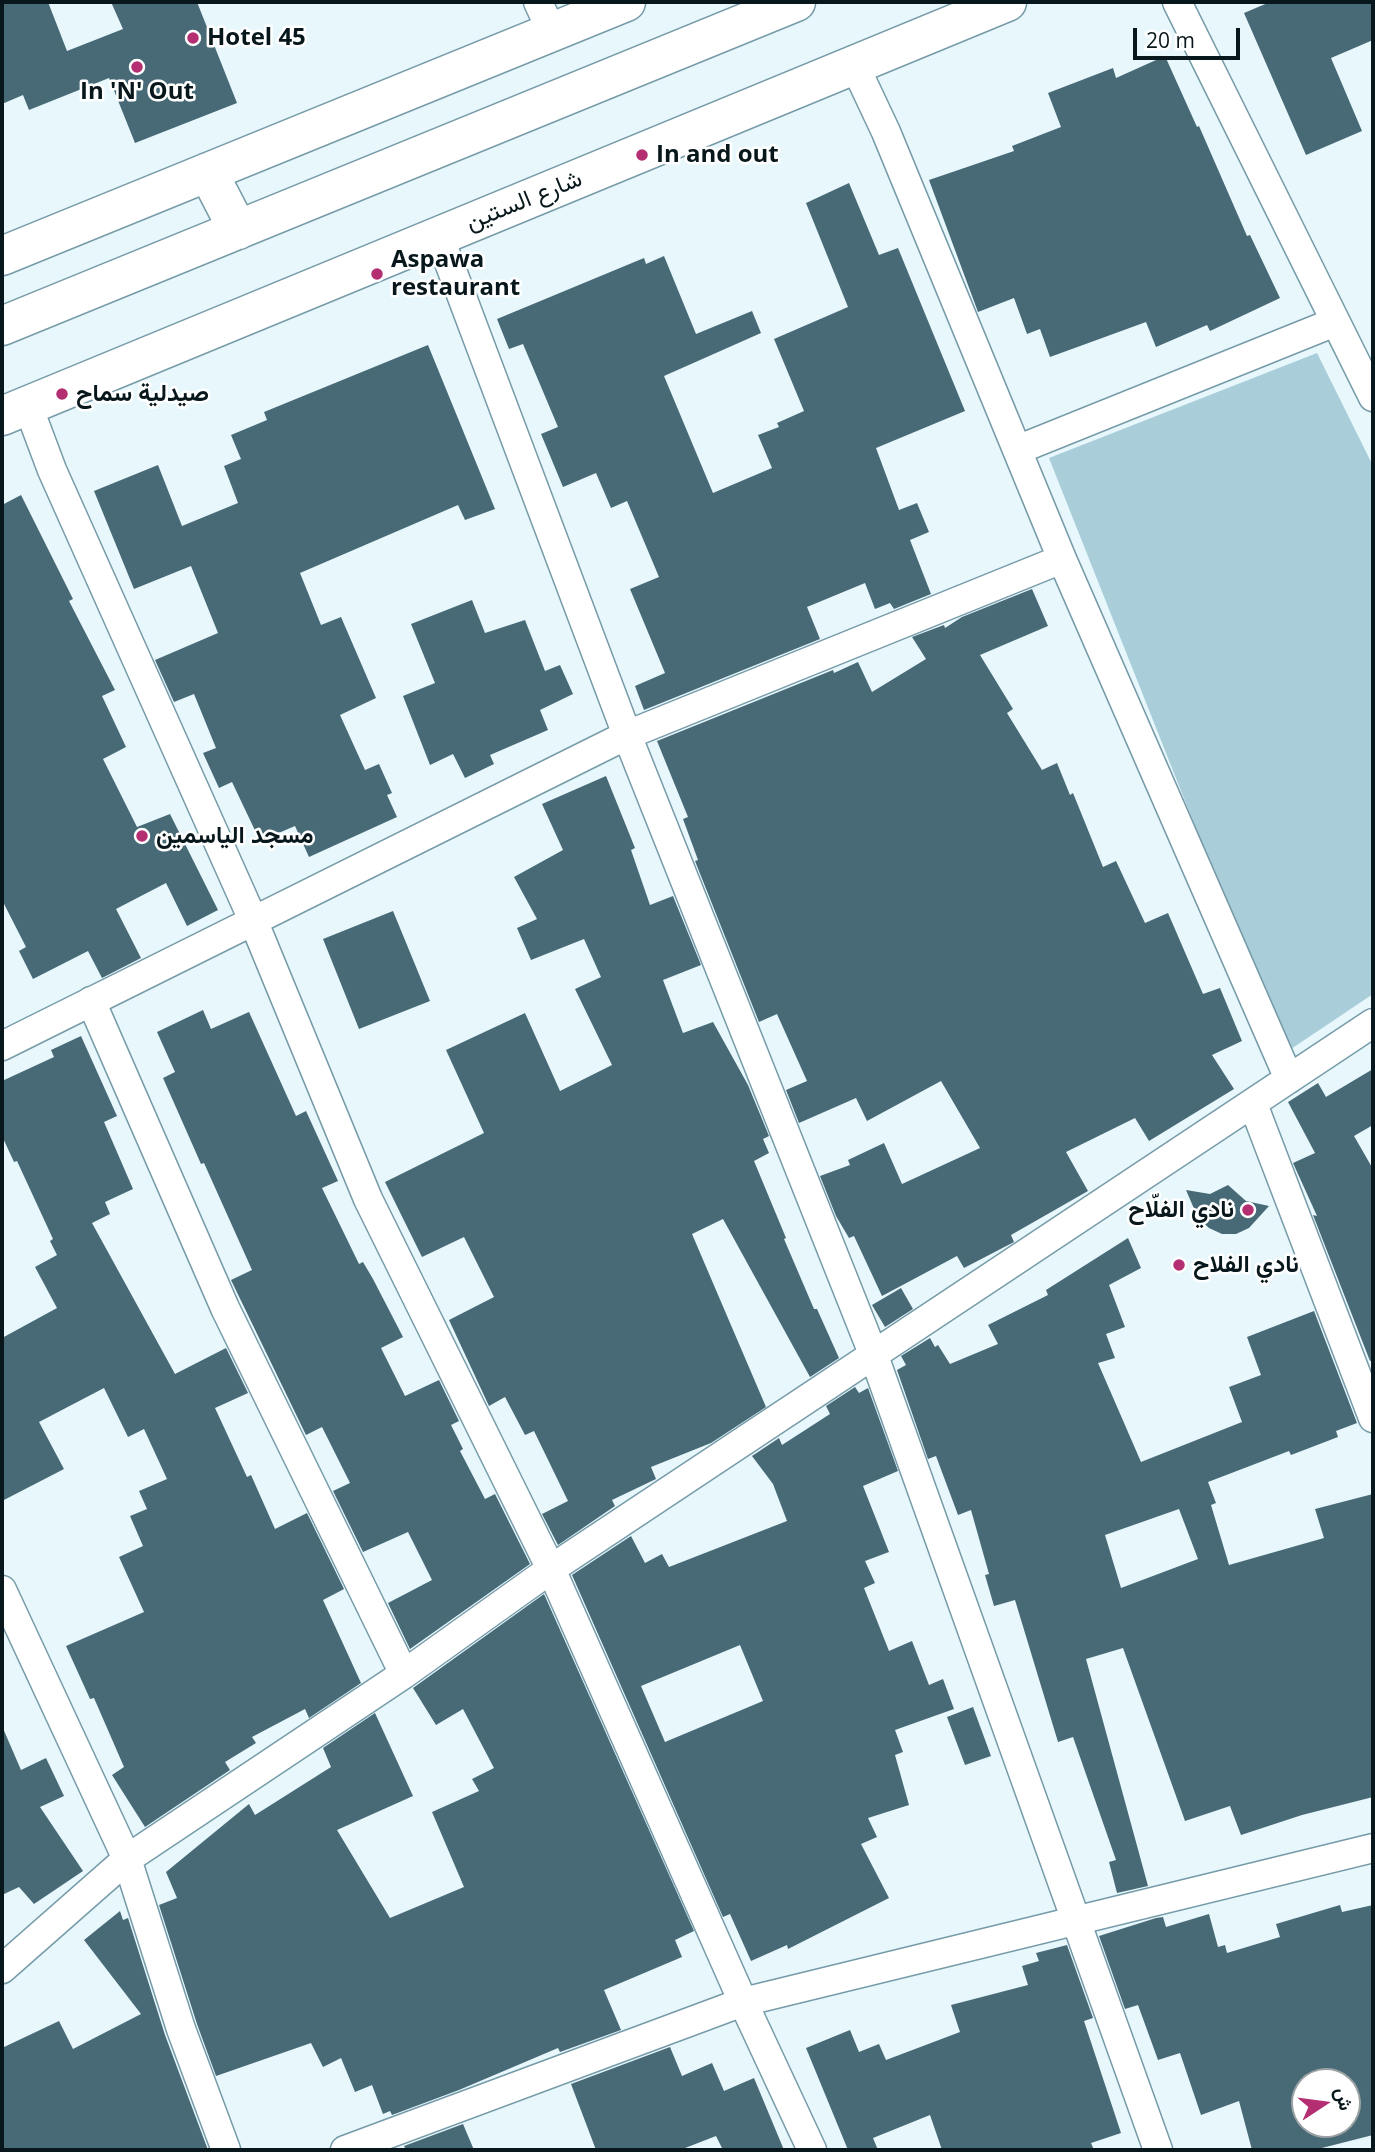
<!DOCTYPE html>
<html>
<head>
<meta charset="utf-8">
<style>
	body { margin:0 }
	#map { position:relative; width:1375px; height:2152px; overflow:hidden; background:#e7f7fc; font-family:"Open Sans",Vazirmatn,sans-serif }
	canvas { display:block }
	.frame { position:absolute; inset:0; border:4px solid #08171b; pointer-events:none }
	.north { position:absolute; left:1291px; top:2068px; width:70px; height:70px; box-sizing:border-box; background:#fff; border:2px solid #9ca2a4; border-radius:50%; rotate:77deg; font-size:19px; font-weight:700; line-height:28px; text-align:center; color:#08171b }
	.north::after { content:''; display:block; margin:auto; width:24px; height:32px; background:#b42e72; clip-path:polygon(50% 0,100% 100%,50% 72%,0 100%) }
	.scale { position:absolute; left:1133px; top:28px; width:107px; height:32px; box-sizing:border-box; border:4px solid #08171b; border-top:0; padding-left:9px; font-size:21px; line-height:24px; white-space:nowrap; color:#08171b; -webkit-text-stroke:5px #fff; paint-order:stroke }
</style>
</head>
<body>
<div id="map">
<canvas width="1375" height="2152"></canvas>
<div class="frame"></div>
<div class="north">ش</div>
<div class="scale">20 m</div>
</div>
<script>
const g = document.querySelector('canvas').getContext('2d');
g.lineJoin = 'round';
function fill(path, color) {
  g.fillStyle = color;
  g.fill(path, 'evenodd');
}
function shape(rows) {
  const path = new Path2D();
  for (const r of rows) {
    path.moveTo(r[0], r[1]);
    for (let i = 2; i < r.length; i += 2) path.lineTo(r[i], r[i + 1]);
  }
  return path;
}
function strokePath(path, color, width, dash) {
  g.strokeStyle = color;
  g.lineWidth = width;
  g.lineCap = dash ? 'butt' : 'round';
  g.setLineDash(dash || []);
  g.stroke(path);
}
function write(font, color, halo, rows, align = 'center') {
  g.font = font + ' "Open Sans",Vazirmatn,sans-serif';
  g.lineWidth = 5;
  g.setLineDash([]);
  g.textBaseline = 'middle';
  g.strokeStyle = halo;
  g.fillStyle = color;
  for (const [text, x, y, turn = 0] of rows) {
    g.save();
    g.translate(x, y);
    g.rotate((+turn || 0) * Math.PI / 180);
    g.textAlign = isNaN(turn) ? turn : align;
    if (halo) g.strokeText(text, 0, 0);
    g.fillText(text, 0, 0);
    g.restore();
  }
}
fill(shape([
	[1317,353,1373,466,1373,994,1285,1053,1049,458]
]), '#a9cdd9');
fill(shape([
	[2,2,48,2,67,51,123,29,111,2,197,2,237,103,135,143,109,78,29,110,23,95,2,104],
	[1270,2,1373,2,1373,40,1331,58,1362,131,1306,155,1244,13],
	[1165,56,1197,127,1199,126,1247,236,1250,235,1280,298,1210,331,1207,325,1156,347,1146,322,1050,357,1040,329,1027,334,1014,298,978,312,929,180,1014,151,1012,146,1061,127,1048,93,1113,68,1116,78],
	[849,183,879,255,898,248,965,411,876,448,899,510,917,503,929,532,910,540,931,594,894,609,890,603,875,609,865,583,807,607,820,639,644,710,635,686,665,673,630,589,659,577,627,501,611,508,596,473,563,487,541,434,558,427,523,344,509,349,497,319,644,258,646,264,664,256,696,334,752,311,761,333,664,376,713,493,772,468,758,435,779,427,777,423,804,411,774,339,848,307,806,203],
	[428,345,495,509,465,520,458,505,300,573,321,625,341,617,376,698,340,715,365,770,379,764,392,793,387,795,397,817,309,857,295,826,260,841,232,782,219,788,203,753,216,748,194,694,174,702,155,660,218,633,191,566,134,589,94,491,158,465,182,526,238,503,224,466,241,459,231,435,267,420,264,412],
	[21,495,73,599,69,601,115,690,102,696,126,747,103,759,137,827,170,814,218,910,187,926,166,883,116,909,141,958,102,978,88,951,33,979,19,951,26,947,2,900,2,505],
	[1032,589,1048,626,980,655,1013,709,1007,713,1042,770,1057,763,1070,795,1073,793,1103,867,1116,861,1145,923,1168,913,1203,994,1220,988,1242,1041,1212,1055,1234,1089,1149,1141,1135,1118,1066,1152,1088,1191,1011,1235,1014,1242,964,1268,957,1256,882,1296,854,1236,849,1238,836,1216,820,1176,850,1165,848,1160,884,1143,902,1184,980,1148,941,1081,867,1121,856,1098,799,1123,786,1090,807,1081,777,1014,759,1022,695,861,698,860,683,819,688,817,657,741,833,670,834,673,858,662,872,692,926,659,912,637,944,625,945,628,962,617],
	[472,600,485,633,525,620,545,671,560,665,573,694,540,710,548,730,490,755,494,764,465,778,453,754,430,765,403,696,435,683,411,624],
	[606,776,635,848,631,850,650,905,673,896,701,965,663,980,683,1033,713,1022,748,1085,769,1136,763,1139,769,1153,754,1161,786,1238,784,1239,814,1309,817,1309,839,1358,810,1377,723,1219,692,1234,766,1407,711,1443,651,1467,656,1479,612,1500,615,1506,558,1545,542,1514,568,1501,534,1431,525,1435,505,1397,489,1406,449,1320,494,1297,464,1237,422,1257,385,1182,484,1133,446,1050,525,1013,560,1091,612,1065,575,989,601,977,584,939,531,960,517,928,537,919,514,877,563,850,542,804],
	[393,911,430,1001,359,1029,323,939],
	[203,1010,211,1029,249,1012,296,1116,306,1111,338,1181,322,1188,359,1264,363,1262,373,1279,403,1337,381,1348,405,1396,439,1380,459,1421,451,1425,463,1449,460,1451,485,1499,495,1494,530,1564,410,1649,388,1603,432,1580,408,1532,363,1552,333,1491,350,1483,322,1427,306,1435,231,1280,252,1270,204,1163,201,1164,163,1078,175,1072,157,1032],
	[81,1036,117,1116,104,1122,133,1189,105,1202,110,1214,92,1223,175,1374,226,1348,248,1393,215,1408,247,1477,251,1475,275,1529,307,1513,344,1589,323,1600,361,1683,309,1718,305,1709,252,1737,256,1743,225,1762,230,1770,145,1827,112,1775,124,1767,94,1698,90,1699,66,1646,144,1612,119,1557,143,1546,130,1516,147,1509,139,1491,167,1479,144,1429,128,1437,104,1388,39,1422,64,1469,2,1501,2,1338,57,1308,35,1267,57,1255,50,1241,53,1239,17,1161,14,1162,2,1136,2,1081,54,1057,51,1050],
	[1373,1069,1373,1125,1354,1136,1373,1169,1373,1360,1370,1361,1313,1215,1317,1216,1293,1163,1315,1153,1288,1102,1318,1083,1326,1097],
	[1228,1185,1246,1201,1269,1206,1249,1228,1236,1234,1222,1234,1209,1228,1198,1218,1186,1190,1210,1194],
	[1128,1238,1141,1268,1109,1285,1125,1327,1106,1334,1115,1358,1098,1363,1141,1462,1242,1422,1229,1387,1261,1375,1247,1337,1314,1311,1357,1423,1336,1431,1338,1437,1291,1455,1289,1451,1208,1482,1216,1503,1211,1505,1229,1565,1324,1538,1315,1509,1373,1494,1373,1797,1302,1815,1241,1835,1230,1806,1185,1821,1123,1648,1086,1659,1148,1886,1117,1893,1109,1862,1116,1860,1073,1737,1058,1742,1015,1600,994,1606,985,1575,989,1574,971,1510,958,1515,936,1456,928,1459,897,1370,906,1365,901,1356,930,1338,935,1347,938,1345,950,1364,998,1344,988,1325,1048,1295,1046,1290],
	[1179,1509,1198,1559,1121,1588,1105,1535],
	[901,1288,913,1309,885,1327,872,1305],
	[855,1387,859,1393,868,1388,898,1471,863,1486,889,1552,865,1561,875,1583,864,1588,889,1651,912,1641,929,1685,943,1679,954,1709,895,1730,903,1752,895,1755,909,1805,868,1818,877,1837,861,1844,889,1898,788,1949,787,1945,751,1961,730,1914,723,1917,572,1575,631,1536,645,1563,662,1554,669,1567,787,1521,773,1484,752,1456,779,1438,782,1445,830,1414,826,1406],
	[740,1645,763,1701,665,1742,641,1686],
	[544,1594,694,1931,675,1940,682,1957,604,1990,621,2030,560,2052,558,2048,459,2090,392,2115,390,2111,383,2114,372,2085,355,2092,341,2058,323,2067,311,2043,216,2076,197,2024,159,1905,177,1898,166,1872,249,1804,255,1815,331,1767,323,1748,375,1713,413,1796,337,1830,390,1918,464,1887,432,1812,479,1791,472,1779,494,1768,463,1709,436,1725,413,1688],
	[973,1707,991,1756,965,1765,947,1717],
	[2,1726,21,1770,46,1758,64,1796,40,1807,83,1871,34,1904,19,1887,2,1895],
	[1340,1905,1342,1912,1373,1905,1373,2135,1314,2150,1252,2150,1239,2101,1201,2115,1180,2053,1158,2060,1138,2005,1125,2009,1099,1936,1156,1918,1163,1917,1166,1927,1209,1914,1218,1947,1225,1945,1227,1953,1280,1937,1276,1924],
	[1305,2082,1347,2082,1347,2124,1305,2124],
	[120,1911,123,1920,128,1918,165,2035,208,2150,2,2150,2,2048,59,2021,73,2049,141,2014,84,1940],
	[1067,1945,1093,2018,1084,2021,1121,2133,1091,2143,1094,2150,942,2150,930,2115,873,2138,878,2150,848,2150,806,2048,850,2030,859,2052,879,2044,886,2060,960,2032,951,2005,1028,1985,1022,1966,1039,1961,1036,1953],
	[670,2047,682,2076,712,2063,724,2091,754,2078,784,2150,723,2150,716,2136,680,2150,596,2150,571,2084],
	[463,2124,474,2150,406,2150,404,2146]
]), '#476a76');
const street = shape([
	[538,2,552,32],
	[1177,2,1373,397],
	[854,64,886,132,1062,559,1289,1079],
	[439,236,627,735,874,1356,1158,2150],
	[28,406,52,470,253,920,368,1199,551,1569,743,2002,812,2150],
	[1017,450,1335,322],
	[91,1001,225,1308,404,1674],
	[2,1046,627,735,1062,559],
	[1253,1104,1373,1418],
	[2,1590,127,1859,181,2029,226,2150],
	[2,1969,127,1859,404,1674,551,1569,1373,1023],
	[345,2150,743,2002,1373,1848]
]);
const secondary = shape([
	[208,172,238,230],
	[2,256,626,2],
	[2,326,796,2],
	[2,416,1007,2]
]);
strokePath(street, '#769ba8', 31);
strokePath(secondary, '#769ba8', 41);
strokePath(street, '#fff', 28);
strokePath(secondary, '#fff', 38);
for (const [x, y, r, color] of [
	[193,38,7,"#b42e72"],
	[137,67,7,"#b42e72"],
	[642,155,7,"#b42e72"],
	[377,274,7,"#b42e72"],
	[62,394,7,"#b42e72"],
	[142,836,7,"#b42e72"],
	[1248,1210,7,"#b42e72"],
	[1179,1265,7,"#b42e72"]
]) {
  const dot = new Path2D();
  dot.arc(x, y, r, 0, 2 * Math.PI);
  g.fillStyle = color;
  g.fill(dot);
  strokePath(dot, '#fff', 2.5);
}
write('bold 24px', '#08171b', '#fff', [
	["Hotel 45",207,38],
	["In 'N' Out",137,92,"center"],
	["In and out",656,155],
	["Aspawa",391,260],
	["restaurant",391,288],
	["صيدلية سماح",76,394],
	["مسجد الياسمين",156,836],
	["نادي الفلّاح",1234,1210,"right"],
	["نادي الفلاح",1193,1265]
], 'left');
write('24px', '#08171b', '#fff', [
	["شارع الستين",524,201,-22]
]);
</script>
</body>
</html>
